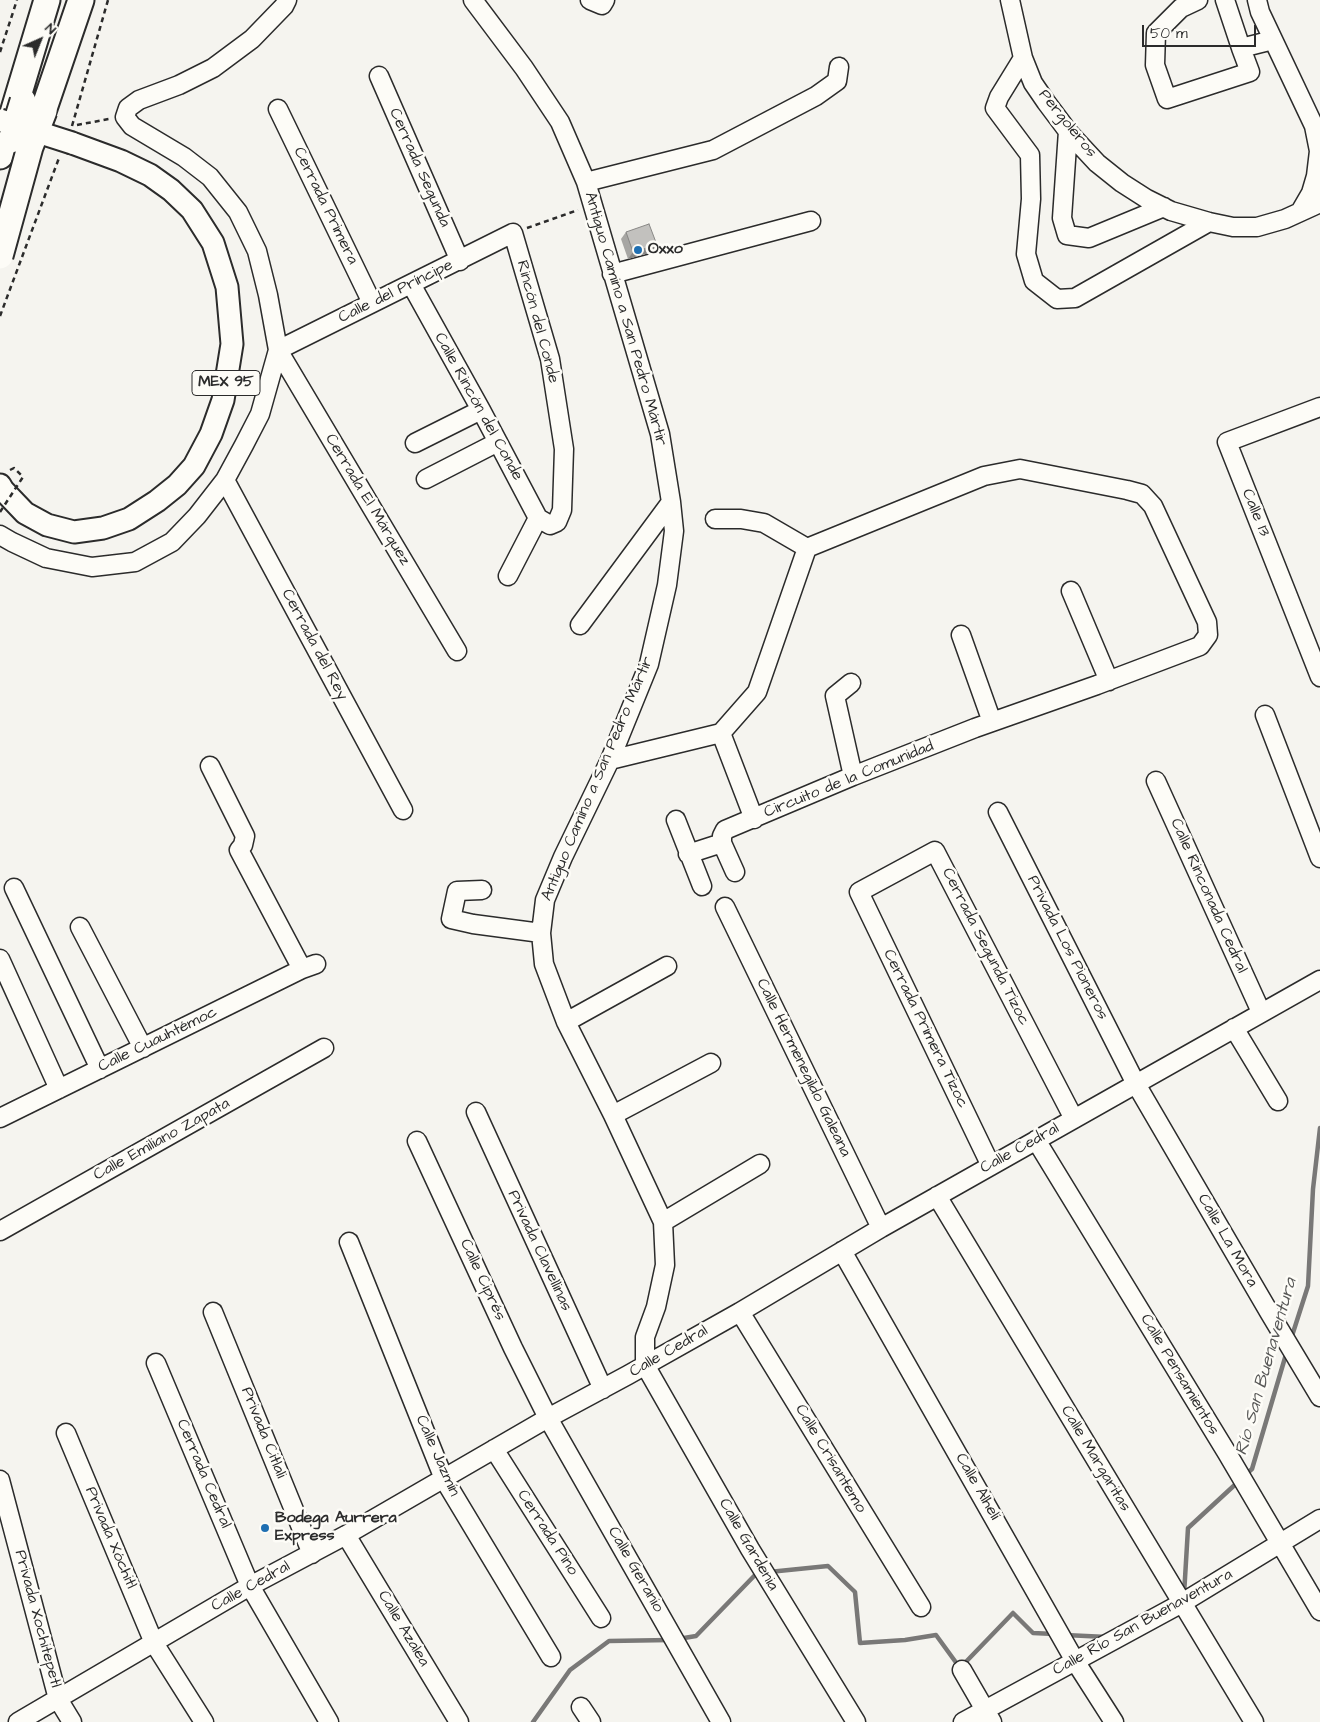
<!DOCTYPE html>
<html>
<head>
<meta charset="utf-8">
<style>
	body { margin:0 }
	#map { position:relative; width:1320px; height:1722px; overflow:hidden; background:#f5f4ef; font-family:"Architects Daughter",sans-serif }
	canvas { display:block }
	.north { position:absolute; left:15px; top:15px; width:50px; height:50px; -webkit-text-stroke:4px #fdfcf7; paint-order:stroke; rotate:44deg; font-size:14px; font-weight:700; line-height:20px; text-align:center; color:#2b2b2b }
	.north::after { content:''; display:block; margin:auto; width:18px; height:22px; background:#2b2b2b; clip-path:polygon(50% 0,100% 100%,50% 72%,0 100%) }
	.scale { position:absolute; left:1142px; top:25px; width:114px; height:22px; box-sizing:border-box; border:2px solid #2b2b2b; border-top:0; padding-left:6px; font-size:15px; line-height:18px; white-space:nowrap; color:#2b2b2b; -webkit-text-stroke:4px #fdfcf7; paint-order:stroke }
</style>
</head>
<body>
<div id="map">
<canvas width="1320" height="1722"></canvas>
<div class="north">N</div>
<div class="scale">50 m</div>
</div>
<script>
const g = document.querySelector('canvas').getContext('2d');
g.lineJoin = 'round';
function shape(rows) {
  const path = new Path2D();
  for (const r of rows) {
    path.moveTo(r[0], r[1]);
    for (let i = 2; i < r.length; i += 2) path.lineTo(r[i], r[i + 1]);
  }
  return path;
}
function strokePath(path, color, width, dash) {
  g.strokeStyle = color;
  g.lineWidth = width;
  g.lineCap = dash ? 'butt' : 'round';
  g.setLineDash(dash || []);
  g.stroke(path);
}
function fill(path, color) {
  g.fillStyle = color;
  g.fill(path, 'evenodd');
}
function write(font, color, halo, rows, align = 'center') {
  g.font = font + ' "Architects Daughter",sans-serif';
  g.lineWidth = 5;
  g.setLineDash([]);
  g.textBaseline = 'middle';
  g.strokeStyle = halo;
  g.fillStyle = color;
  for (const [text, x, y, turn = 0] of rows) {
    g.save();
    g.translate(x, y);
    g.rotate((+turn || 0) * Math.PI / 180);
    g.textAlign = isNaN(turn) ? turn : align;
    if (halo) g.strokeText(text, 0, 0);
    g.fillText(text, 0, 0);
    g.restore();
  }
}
strokePath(shape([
	[1291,1339,1308,1286,1313,1189,1320,1128],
	[1245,1475,1252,1469,1287,1351],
	[769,1572,828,1566,855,1592,860,1643,905,1640,936,1635,960,1668,1013,1613,1033,1633,1054,1634],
	[1184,1595,1188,1528,1239,1481],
	[1065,1635,1107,1637],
	[678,1639,696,1636,756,1574,761,1573],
	[533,1722,570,1670,609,1641,670,1640]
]), '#797877', 4.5);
const minor = shape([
	[473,0,524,68,560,122,586,182,660,434,671,502,674,531,667,585,649,664,610,760,563,857,545,900,541,933,544,964,566,1022,613,1115,663,1222,665,1265,656,1307,645,1337,645,1365,750,1549,856,1722],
	[590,0,602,5,605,0],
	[1010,0,1023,58,1033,83,1046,102,1070,134,1097,163,1122,183,1147,199,1171,211,1209,222,1233,227,1257,227,1285,219,1320,203],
	[1198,0,1181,8,1156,33,1155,65,1167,99,1250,72,1241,48],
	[1225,0,1241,48,1273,40],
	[1257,0,1260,12,1314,126,1319,151,1316,176,1311,193,1300,212],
	[1023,58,999,97,995,108,1030,155,1031,199,1026,254,1034,281,1057,299,1075,298,1209,222],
	[379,76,460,261],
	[278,109,372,303],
	[1068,131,1062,218,1067,235,1089,238,1164,207],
	[586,182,713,150,816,96,837,81,839,67],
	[612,274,811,221],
	[411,284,481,410,538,518,550,525,557,522,562,510,564,449,550,359,513,233,278,350,457,651],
	[1320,407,1227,442,1320,677],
	[415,443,481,410],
	[426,479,498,442],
	[225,480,403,810],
	[715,519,741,519,764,523,807,548],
	[0,535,12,542,46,558,92,567,135,562,172,542,197,516,225,480,244,445,260,414,278,350,268,295,257,251,238,212,210,177,184,157,132,126,125,117,128,108,139,100,179,85,213,68,252,39,284,6,287,0],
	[508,576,538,518],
	[1071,591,1109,681],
	[580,625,671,502],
	[961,635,992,722],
	[851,683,835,696,853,776],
	[1265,715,1320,858],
	[610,760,721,733],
	[210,766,245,836,243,845,239,850,302,969],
	[1156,781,1261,1012],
	[998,812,1136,1084,1269,1312,1320,1397],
	[754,819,721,733,757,692,807,548],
	[676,820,702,886],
	[688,854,722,843],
	[735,872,722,843,722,836,725,830,853,776,975,728,1097,685,1200,646,1208,635,1207,622,1153,506,1142,494,1127,490,1020,469,984,476,807,548],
	[14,888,100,1069],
	[482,890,457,891,451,919,473,924,541,933],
	[725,907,881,1228],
	[80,927,143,1048],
	[0,959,59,1089],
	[566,1022,667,966],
	[1234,1028,1278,1101],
	[476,1112,603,1389],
	[613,1115,711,1063],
	[0,1118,302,969,316,964],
	[1036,1140,1227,1453,1320,1611],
	[417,1141,513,1348,548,1418,721,1722],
	[991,1166,859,892,935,851,1074,1119],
	[937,1196,1254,1722],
	[663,1222,760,1164],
	[0,1231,324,1048],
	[349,1242,444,1479,551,1657],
	[842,1251,1075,1661,1114,1722],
	[213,1312,312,1554],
	[740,1312,921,1607],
	[156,1363,250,1586,329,1722],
	[66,1433,154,1643,204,1722],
	[494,1449,601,1618],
	[0,1480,58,1699,72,1722],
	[346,1535,459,1722],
	[962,1670,992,1722],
	[581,1707,591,1722],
	[18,1722,250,1586,346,1535,548,1418,628,1375,740,1312,881,1228,1320,980],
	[963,1722,1182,1603,1320,1519]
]);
const major = shape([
	[0,485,3,490,25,513,47,525,74,532,103,528,129,519,157,501,177,485,194,466,211,434,223,400,232,344,227,287,213,243,192,210,171,190,150,175,121,161,72,143]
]);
const highway = shape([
	[36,132,81,0],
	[0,156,47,0]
]);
strokePath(minor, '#2b2b2b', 21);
strokePath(major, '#2b2b2b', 25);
strokePath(highway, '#2b2b2b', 29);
strokePath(shape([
	[0,52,17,0],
	[77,125,109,119],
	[72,126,108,0],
	[527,228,578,210],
	[0,316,59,158],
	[10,470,14,468,23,477]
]), '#2b2b2b', 2.5, [5, 4]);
strokePath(minor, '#fdfcf7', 18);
strokePath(major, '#fdfcf7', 21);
strokePath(highway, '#fdfcf7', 25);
const majorBridge = shape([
	[0,120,72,143]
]);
const highwayBridge = shape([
	[11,140,23,101],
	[0,256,30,147,44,111]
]);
strokePath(majorBridge, '#2b2b2b', 25, []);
strokePath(highwayBridge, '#2b2b2b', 29, []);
strokePath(shape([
	[0,512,23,477]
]), '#2b2b2b', 2.5, [5, 4]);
strokePath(majorBridge, '#fdfcf7', 21);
strokePath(highwayBridge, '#fdfcf7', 25);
fill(shape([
	[626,232,652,252,628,259,621,239]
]), '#a7a6a3');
fill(shape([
	[657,245,652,252,628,259,633,252]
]), '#888785');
const building = shape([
	[649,224,657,245,633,252,626,232,649,224]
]);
fill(building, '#c2c1be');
strokePath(building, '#888785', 1);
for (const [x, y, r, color] of [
	[638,250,5,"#1f6fb2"],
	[265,1528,5,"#1f6fb2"]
]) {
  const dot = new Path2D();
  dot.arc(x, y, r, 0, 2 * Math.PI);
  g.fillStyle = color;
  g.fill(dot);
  strokePath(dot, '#fdfcf7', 2);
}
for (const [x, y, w] of [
	[226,383,68]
]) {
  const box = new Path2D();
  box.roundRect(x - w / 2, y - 12.5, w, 25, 4);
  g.fillStyle = '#fdfcf7';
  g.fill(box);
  strokePath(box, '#2b2b2b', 1);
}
write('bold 15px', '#2b2b2b', null, [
	["MEX 95",226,383]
]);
write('16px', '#2b2b2b', '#fdfcf7', [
	["Pergoleros",1067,124,51],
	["Cerrada Segunda",419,168,66],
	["Cerrada Primera",325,206,64],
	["Calle del Príncipe",396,292,-26],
	["Antiguo Camino a San Pedro Mártir",625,319,74],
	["Rincón del Conde",537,322,75],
	["Calle Rincón del Conde",478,407,61],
	["Cerrada El Márquez",367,500,59],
	["Calle 13",1255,513,68],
	["Cerrada del Rey",314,645,62],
	["Antiguo Camino a San Pedro Mártir",598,779,-67],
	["Circuito de la Comunidad",849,780,-22],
	["Calle Rinconada Cedral",1208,896,66],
	["Cerrada Segunda Tizoc",985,947,63],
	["Privada Los Pioneros",1067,948,63],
	["Cerrada Primera Tizoc",925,1029,64],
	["Calle Cuauhtémoc",158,1040,-26],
	["Calle Hermenegildo Galeana",803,1068,64],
	["Calle Emiliano Zapata",162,1140,-29],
	["Calle Cedral",1020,1149,-29],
	["Calle La Mora",1227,1241,60],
	["Privada Clavellinas",539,1251,65],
	["Calle Ciprés",482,1280,65],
	["Calle Cedral",669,1352,-30],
	["Calle Pensamientos",1179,1375,59],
	["Privada Citlali",263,1433,68],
	["Calle Jazmín",437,1456,66],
	["Calle Crisantemo",830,1459,59],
	["Calle Margaritas",1095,1459,59],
	["Cerrada Cedral",203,1474,67],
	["Calle Alhelí",977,1487,60],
	["Cerrada Pino",547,1533,57],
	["Privada Xóchitl",110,1538,67],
	["Calle Gardenia",748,1545,60],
	["Calle Geranio",635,1570,60],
	["Calle Cedral",251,1587,-29],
	["Privada Xochitepetl",37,1619,75],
	["Calle Río San Buenaventura",1143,1623,-29],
	["Calle Azalea",403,1629,59]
]);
write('bold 16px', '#2b2b2b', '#fdfcf7', [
	["Oxxo",648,250],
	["Bodega Aurrera",275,1519],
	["Express",275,1537]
], 'left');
write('italic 18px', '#585857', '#fdfcf7', [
	["Río San Buenaventura",1267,1367,-74]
]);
</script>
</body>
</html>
